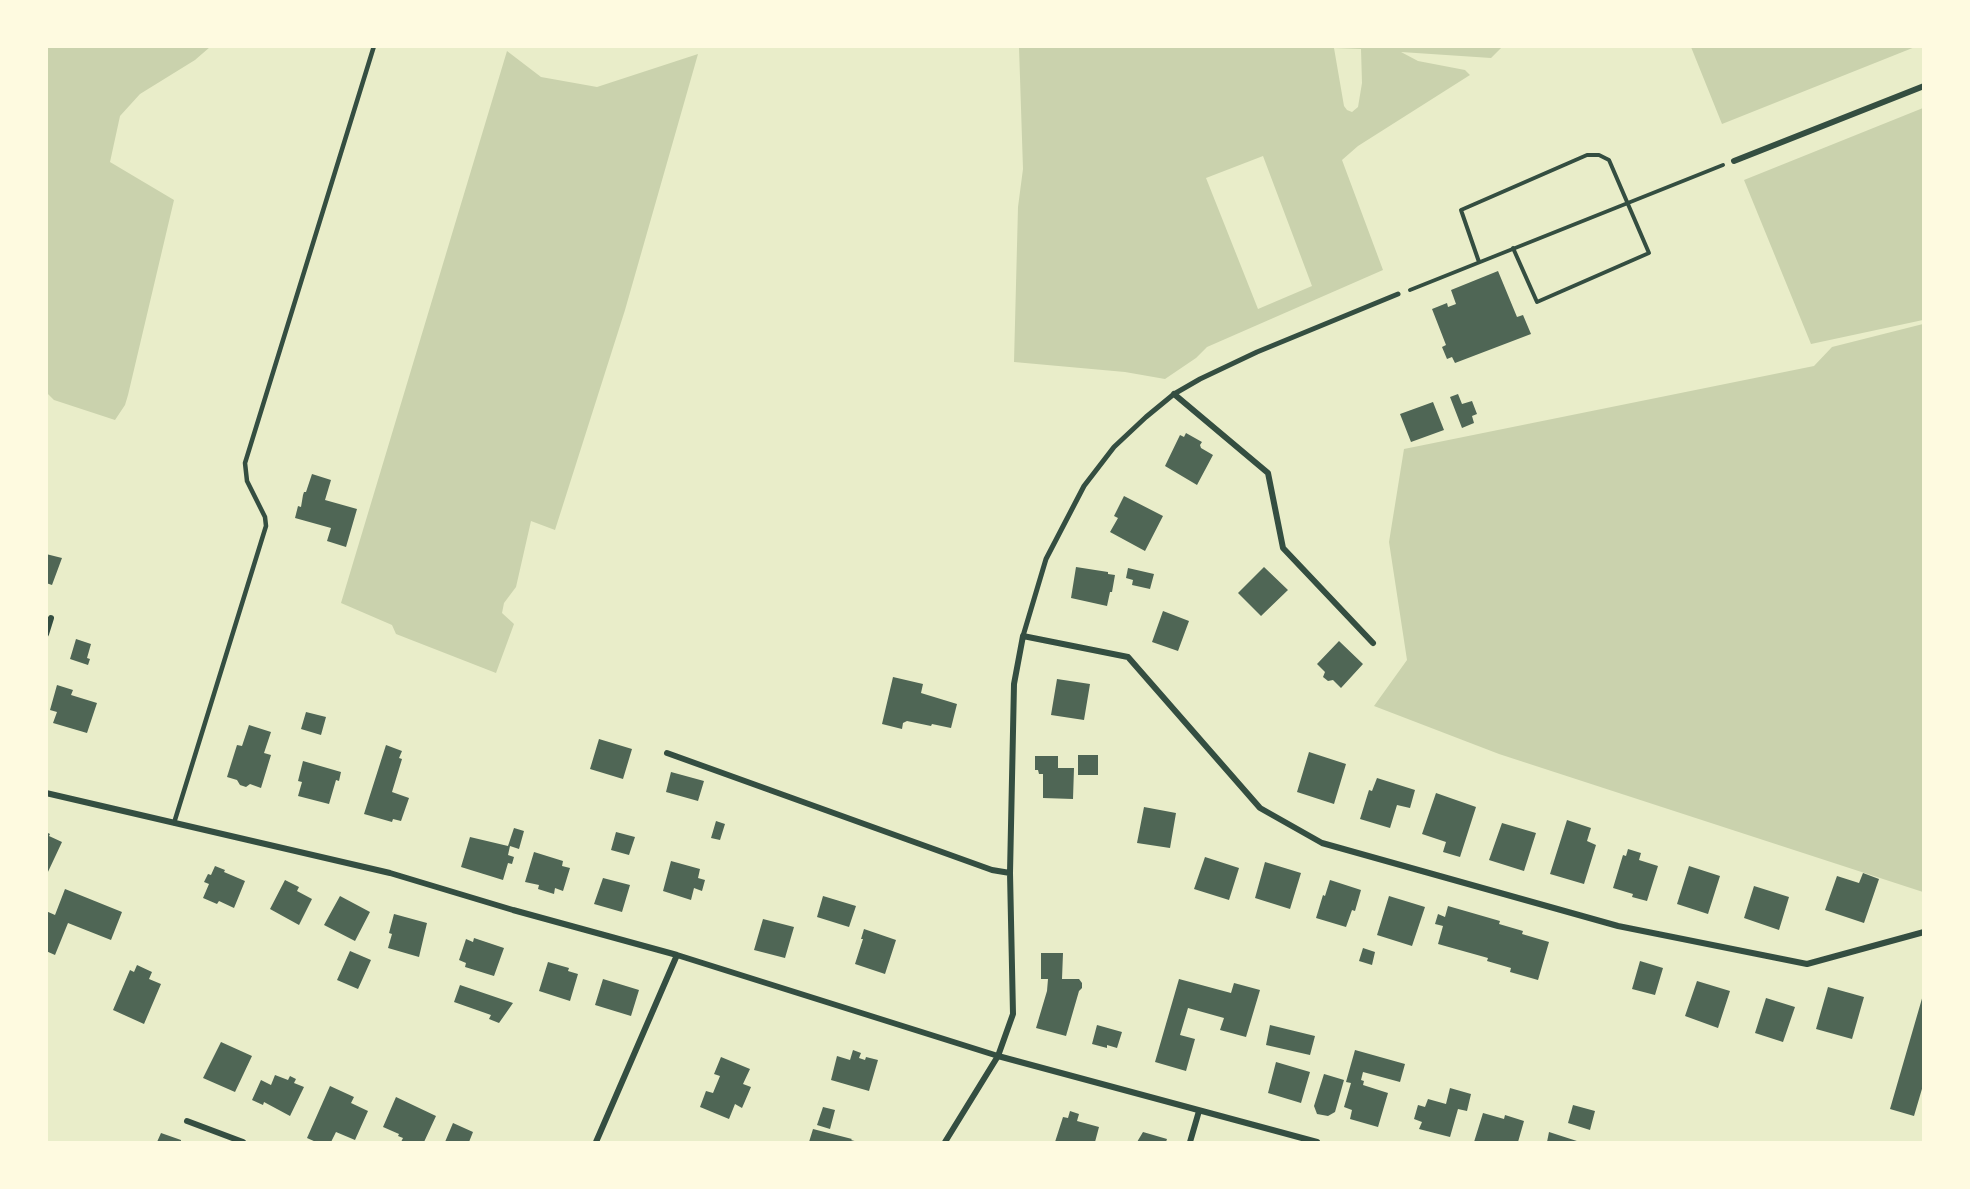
<!DOCTYPE html>
<html>
<head>
<meta charset="utf-8">
<style>
	body { margin:0 }
	#map { position:relative; width:1970px; height:1189px; overflow:hidden; background:#e9edc9; font-family:"Public Sans",sans-serif }
	canvas { display:block }
	.frame { position:absolute; inset:0; border:48px solid #fefae0; pointer-events:none }
</style>
</head>
<body>
<div id="map">
<canvas width="1970" height="1189"></canvas>
<div class="frame"></div>
</div>
<script>
const g = document.querySelector('canvas').getContext('2d');
g.lineJoin = 'round';
function fill(path, color) {
  g.fillStyle = color;
  g.fill(path, 'evenodd');
}
function shape(rows) {
  const path = new Path2D();
  for (const r of rows) {
    path.moveTo(r[0], r[1]);
    for (let i = 2; i < r.length; i += 2) path.lineTo(r[i], r[i + 1]);
  }
  return path;
}
function strokePath(path, color, width, dash) {
  g.strokeStyle = color;
  g.lineWidth = width;
  g.lineCap = dash ? 'butt' : 'round';
  g.setLineDash(dash || []);
  g.stroke(path);
}
fill(shape([
	[46,47,210,47,195,60,140,94,120,116,110,162,174,200,128,395,125,405,115,420,54,400,47,393],
	[1019,47,1019,46,1502,47,1491,58,1401,52,1418,61,1465,70,1470,75,1358,146,1342,160,1383,270,1207,347,1196,358,1165,379,1125,372,1014,362,1018,207,1023,169],
	[1334,48,1361,49,1362,83,1358,107,1352,112,1347,110,1344,106],
	[1263,156,1312,286,1258,309,1206,178],
	[1691,47,1915,47,1722,124],
	[507,51,541,77,597,87,698,54,625,310,555,530,531,521,516,587,504,603,502,613,514,624,496,673,396,634,392,625,341,603],
	[1923,108,1923,320,1811,344,1744,180],
	[1923,324,1923,892,1499,754,1374,706,1407,660,1389,542,1404,449,1814,366,1832,347]
]), '#cad2ad');
fill(shape([
	[1498,271,1517,317,1523,315,1531,334,1455,363,1452,357,1447,359,1442,347,1446,345,1432,309,1447,303,1448,307,1456,304,1451,290],
	[1458,394,1462,404,1472,401,1477,414,1472,416,1474,423,1462,428,1450,397],
	[1433,402,1444,430,1411,442,1400,414],
	[1186,433,1202,442,1200,445,1201,448,1213,455,1197,485,1165,466,1180,435,1184,437],
	[312,474,331,480,325,500,357,509,346,547,327,541,331,528,295,518,298,506,301,507,303,495,304,492,306,492],
	[1124,496,1163,516,1145,551,1110,532,1118,518,1114,516],
	[46,554,62,558,52,585,46,583],
	[1076,567,1108,572,1108,574,1115,575,1112,592,1110,592,1107,606,1071,598],
	[1264,567,1288,590,1261,616,1238,593],
	[1128,568,1154,574,1150,589,1132,585,1133,580,1126,578],
	[1163,611,1189,621,1178,651,1152,642],
	[76,639,91,644,87,658,90,659,88,665,70,659],
	[1339,641,1363,664,1341,688,1333,680,1328,681,1323,677,1325,672,1317,664],
	[893,677,923,684,921,693,957,704,951,728,932,724,931,726,907,721,903,723,902,729,882,724],
	[1057,679,1090,684,1084,720,1051,715],
	[57,685,73,690,71,695,97,703,87,733,53,723,57,712,50,710],
	[306,712,326,717,321,735,301,729],
	[249,725,271,732,264,753,271,755,261,788,250,784,246,787,240,785,237,780,227,777,237,745,242,746],
	[599,739,632,749,623,779,590,769],
	[386,745,402,751,399,758,402,759,392,792,409,798,401,821,393,819,392,822,364,814],
	[1309,752,1346,764,1334,804,1297,792],
	[1078,755,1098,755,1098,775,1078,775],
	[1035,756,1058,756,1058,768,1074,768,1073,799,1043,798,1043,774,1039,774,1038,770,1035,770],
	[303,761,341,772,339,781,336,780,329,804,298,796,302,782,298,781],
	[671,772,704,781,698,801,666,792],
	[1377,778,1415,790,1410,808,1397,805,1390,828,1360,819,1369,790,1372,791],
	[1436,793,1476,807,1460,857,1443,852,1446,842,1422,834],
	[1144,807,1176,813,1170,848,1137,843],
	[1567,820,1591,828,1587,841,1596,845,1584,884,1550,874],
	[716,821,725,824,720,840,711,838],
	[1502,823,1536,833,1524,871,1489,860],
	[514,828,524,831,519,849,510,846,508,855,514,857,512,864,508,863,503,880,461,867,470,837,508,846],
	[46,832,50,834,49,836,62,842,47,874],
	[616,832,635,837,629,855,611,850],
	[1628,849,1641,853,1639,860,1658,866,1647,901,1632,897,1633,894,1613,888,1623,855,1626,856],
	[534,852,563,861,562,866,570,868,563,891,555,888,554,894,538,889,539,885,525,882],
	[1205,857,1239,868,1229,900,1194,889],
	[671,861,700,869,698,878,705,880,702,891,694,888,691,900,663,891],
	[1265,862,1301,873,1290,909,1255,898],
	[215,866,225,870,224,872,245,881,234,908,219,901,217,904,203,898,209,884,204,882,208,874,211,875],
	[1689,866,1720,876,1708,914,1677,904],
	[1863,873,1879,879,1864,923,1825,910,1837,876,1859,883],
	[603,878,630,885,622,912,594,904],
	[285,880,299,887,297,891,312,899,299,925,270,909],
	[1330,880,1361,890,1355,911,1352,910,1346,927,1316,918,1323,895,1325,896],
	[1754,886,1789,897,1779,930,1744,918],
	[65,889,122,912,111,940,68,923,55,955,46,951,46,911,55,915],
	[340,896,370,912,355,941,324,925],
	[823,896,856,906,849,927,817,917],
	[1389,896,1425,907,1412,946,1377,935],
	[1448,906,1500,921,1499,924,1523,931,1522,934,1549,942,1538,980,1510,972,1511,968,1487,961,1488,958,1438,944,1443,926,1435,924,1438,914,1445,917],
	[394,914,427,923,419,957,388,948,392,934,389,933],
	[763,919,794,927,785,958,754,950],
	[864,929,896,940,885,974,855,964,863,939,861,939],
	[474,938,504,948,494,976,465,967,466,963,459,960,466,939,473,942],
	[1363,948,1375,952,1372,965,1359,961],
	[350,951,371,960,358,989,337,980],
	[1041,953,1063,953,1062,979,1079,979,1082,983,1082,988,1079,991,1066,1036,1036,1028,1047,991,1048,979,1041,979],
	[1640,961,1663,968,1655,995,1632,989],
	[548,962,569,968,568,971,578,974,570,1001,539,991],
	[137,965,152,972,149,979,161,984,144,1024,113,1010,130,970,134,972],
	[603,979,639,990,631,1016,595,1005],
	[1179,979,1231,993,1234,983,1260,990,1246,1037,1220,1030,1224,1018,1188,1008,1180,1035,1195,1039,1186,1071,1155,1062],
	[1697,981,1730,991,1718,1028,1685,1016],
	[460,985,513,1003,499,1023,489,1019,491,1015,454,1002],
	[1828,987,1864,997,1852,1039,1816,1029],
	[1923,995,1924,1082,1914,1116,1890,1109],
	[1766,998,1795,1007,1783,1042,1755,1033],
	[1097,1025,1122,1032,1117,1048,1107,1045,1107,1048,1092,1044],
	[1270,1025,1315,1036,1310,1055,1266,1045],
	[221,1042,252,1056,235,1092,203,1078],
	[853,1050,861,1053,859,1058,865,1060,866,1057,878,1060,869,1091,831,1080,837,1056,850,1060],
	[1355,1050,1405,1064,1400,1082,1363,1072,1361,1080,1364,1081,1363,1085,1388,1093,1378,1127,1350,1119,1352,1110,1344,1107,1351,1083,1346,1082],
	[721,1057,750,1069,743,1084,751,1087,742,1108,735,1104,729,1119,700,1107,706,1091,713,1093,720,1076,714,1074],
	[1276,1062,1310,1072,1301,1103,1268,1093],
	[1324,1074,1344,1080,1335,1112,1328,1116,1317,1114,1314,1106],
	[275,1075,288,1080,290,1076,296,1079,294,1083,304,1087,290,1116,264,1102,263,1105,252,1100,261,1080,271,1085],
	[330,1086,354,1097,351,1103,368,1111,355,1140,336,1132,331,1142,316,1142,307,1138],
	[1450,1088,1471,1094,1467,1111,1458,1109,1450,1137,1419,1129,1422,1122,1414,1119,1418,1105,1425,1107,1428,1099,1446,1104],
	[396,1097,436,1116,424,1142,401,1142,403,1138,398,1136,399,1134,383,1127],
	[1573,1105,1595,1111,1590,1130,1568,1123],
	[823,1107,835,1110,830,1129,817,1125],
	[1070,1111,1079,1114,1077,1121,1099,1127,1095,1142,1055,1142,1063,1117,1068,1118],
	[1483,1113,1504,1119,1505,1115,1524,1121,1518,1142,1474,1142],
	[453,1123,473,1132,469,1142,445,1142],
	[813,1129,852,1139,851,1140,858,1142,809,1142],
	[1143,1132,1167,1139,1166,1142,1137,1142],
	[1549,1132,1580,1142,1547,1142],
	[161,1133,181,1140,181,1142,157,1142]
]), '#4f6655');
strokePath(shape([
	[1479,262,1461,210,1587,155,1599,155,1609,160,1649,253,1537,302,1513,248],
	[1410,290,1723,165]
]), '#344e41', 4);
strokePath(shape([
	[174,823,266,526,265,517,247,481,245,463,374,46]
]), '#344e41', 4.5);
strokePath(shape([
	[1023,636,1046,559,1084,486,1114,447,1146,417,1174,394,1200,379,1257,352,1398,294]
]), '#344e41', 5);
strokePath(shape([
	[1734,161,1924,86],
	[1174,394,1268,473,1283,548,1373,643],
	[46,634,51,618],
	[667,753,992,870,1010,873],
	[46,793,390,873,513,910,677,955,998,1056,1317,1142],
	[187,1121,243,1142],
	[596,1142,677,955],
	[945,1142,998,1056,1013,1014,1010,873,1014,684,1023,636,1128,657,1260,808,1322,843,1618,926,1807,964,1924,932],
	[1190,1142,1199,1111]
]), '#344e41', 6);
</script>
</body>
</html>
